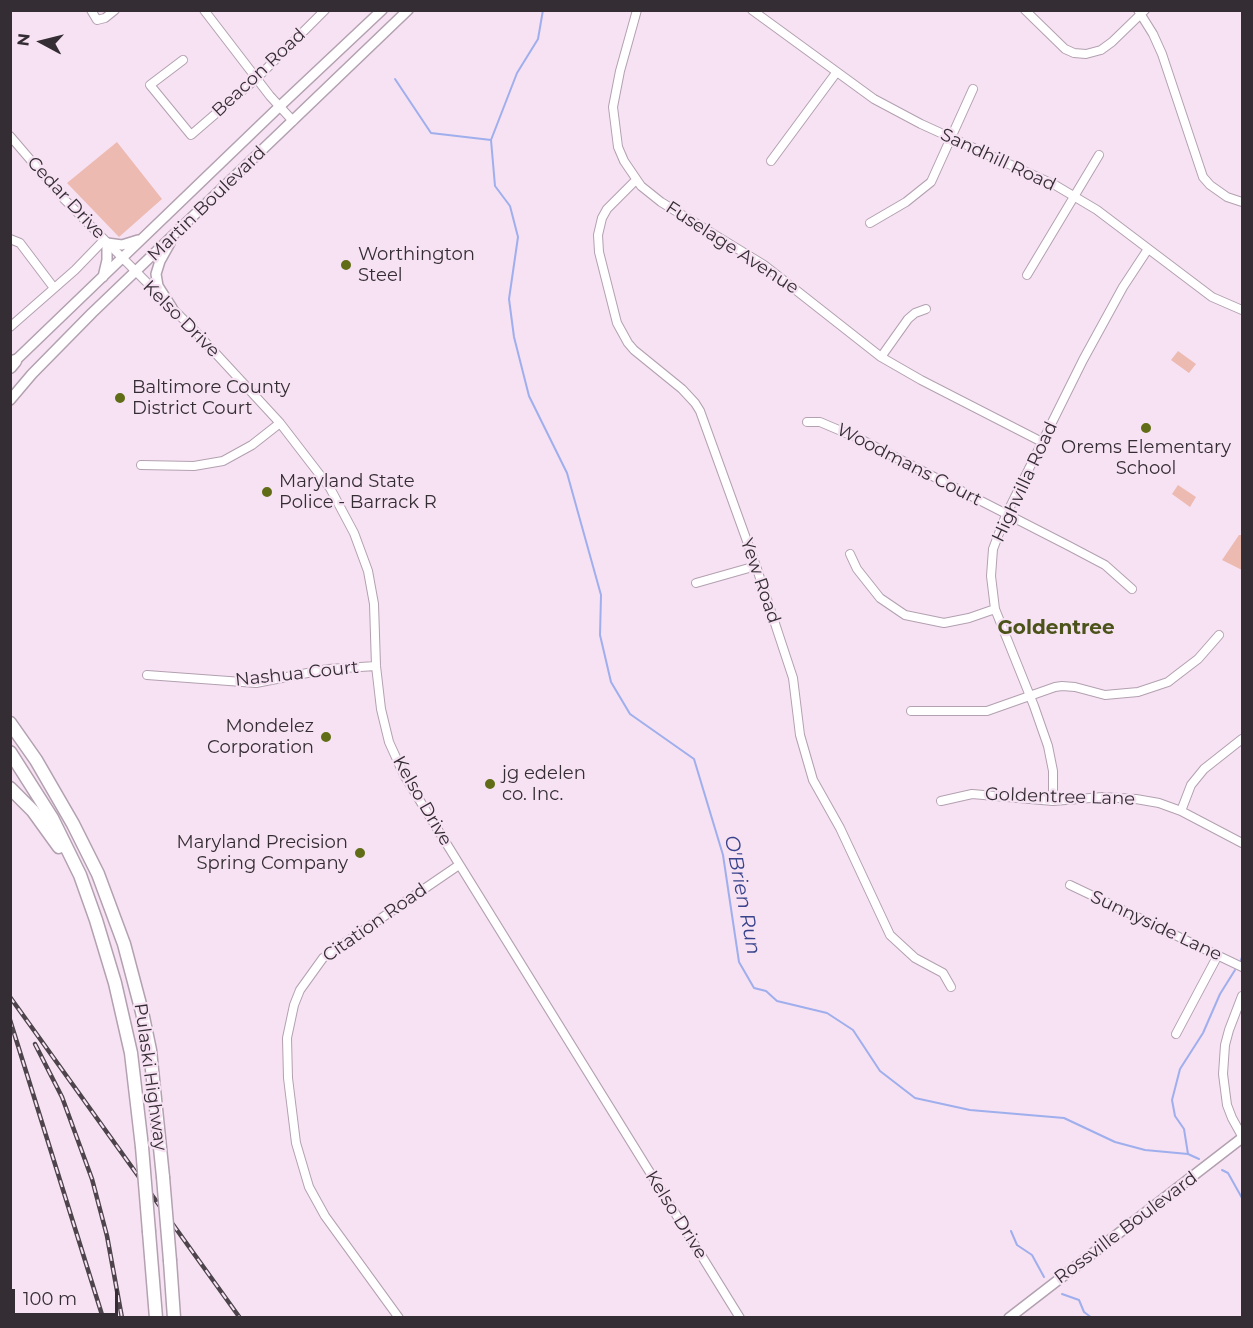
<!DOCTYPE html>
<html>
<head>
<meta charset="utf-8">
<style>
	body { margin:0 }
	#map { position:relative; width:1253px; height:1328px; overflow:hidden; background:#f6e2f3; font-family:Montserrat,sans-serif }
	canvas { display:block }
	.frame { position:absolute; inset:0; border:12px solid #352d34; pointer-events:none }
	.north { position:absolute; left:12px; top:12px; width:60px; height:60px; -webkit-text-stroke:4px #f6e2f3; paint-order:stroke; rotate:277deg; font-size:16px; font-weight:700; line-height:24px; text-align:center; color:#352d34 }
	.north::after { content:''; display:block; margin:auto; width:21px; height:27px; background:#352d34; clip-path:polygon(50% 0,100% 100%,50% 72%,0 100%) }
	.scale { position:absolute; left:12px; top:1289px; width:106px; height:27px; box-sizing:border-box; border:3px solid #352d34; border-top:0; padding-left:8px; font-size:18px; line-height:21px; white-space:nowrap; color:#352d34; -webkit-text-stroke:4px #f6e2f3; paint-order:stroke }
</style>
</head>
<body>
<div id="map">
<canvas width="1253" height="1328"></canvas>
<div class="frame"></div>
<div class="north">N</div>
<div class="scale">100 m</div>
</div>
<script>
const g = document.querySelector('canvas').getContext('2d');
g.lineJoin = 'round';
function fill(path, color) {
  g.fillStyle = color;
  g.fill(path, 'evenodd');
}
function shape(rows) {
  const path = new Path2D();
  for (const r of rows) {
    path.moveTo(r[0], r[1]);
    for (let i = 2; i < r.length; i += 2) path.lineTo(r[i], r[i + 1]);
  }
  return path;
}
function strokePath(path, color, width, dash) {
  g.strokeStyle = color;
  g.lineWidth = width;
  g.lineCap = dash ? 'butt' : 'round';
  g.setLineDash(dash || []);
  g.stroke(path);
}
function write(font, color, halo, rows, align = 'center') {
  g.font = font + ' Montserrat,sans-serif';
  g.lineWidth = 4.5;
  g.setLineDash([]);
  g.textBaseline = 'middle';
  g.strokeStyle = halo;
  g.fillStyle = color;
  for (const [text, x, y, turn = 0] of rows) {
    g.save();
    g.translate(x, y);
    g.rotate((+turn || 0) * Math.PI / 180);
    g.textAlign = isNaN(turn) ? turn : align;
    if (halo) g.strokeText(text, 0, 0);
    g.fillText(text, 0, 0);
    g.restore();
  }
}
fill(shape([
	[117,142,162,199,119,237,67,183],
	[1178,351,1196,364,1189,373,1171,360],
	[1178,485,1196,497,1190,507,1172,494],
	[1239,535,1242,535,1242,570,1222,560]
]), '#ecbab1');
strokePath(shape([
	[395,79,431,133,491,140,495,186,510,206,518,237,509,299,514,337,529,396,567,473,601,595,600,635,611,682,630,714,694,759,723,855,739,962,754,988,766,991,777,1001,827,1013,853,1030,880,1071,915,1098,970,1110,1064,1118,1115,1142,1145,1150,1188,1154,1199,1159],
	[491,140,517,73,538,39,543,10],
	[1241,960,1242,957],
	[1188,1154,1184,1129,1175,1116,1172,1100,1180,1069,1203,1033,1220,994,1235,970],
	[1222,1170,1228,1173,1242,1198],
	[1011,1231,1017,1245,1032,1255,1044,1277],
	[1062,1294,1079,1300,1084,1312,1092,1318]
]), '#9faeec', 2);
const minor = shape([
	[91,10,97,20,105,18,115,10],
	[204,10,270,96,293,121],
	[637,10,620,71,613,107,618,147,624,161,641,186,661,202,764,265,881,357,921,380,1042,442],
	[752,10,874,99,921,124,1055,185,1097,210,1212,297,1242,310],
	[1025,10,1065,49,1074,53,1086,54,1101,50,1112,42,1145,10],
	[1138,10,1153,34,1162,54,1203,177,1210,185,1227,197,1242,202],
	[183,60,150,85,191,135,257,78,325,10],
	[10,136,64,199,195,331,280,423,330,488,354,533,368,571,374,604,376,666,381,709,389,742,404,775,740,1318],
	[771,161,836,73],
	[636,180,607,209,602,218,598,235,599,252,617,323,628,343,634,350,682,389,695,403,700,411,756,566,793,678,800,735,813,780,840,828,890,935,915,958,943,973,951,987],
	[870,223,906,202,931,182,973,89],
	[10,239,20,243,54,288],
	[1027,275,1099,155],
	[10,327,75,270,104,240],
	[881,357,908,319,915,313,926,309],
	[807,422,820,422,860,439,1069,546,1105,565,1132,589],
	[141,465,194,466,223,461,252,445,280,423],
	[850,554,857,569,880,598,905,615,944,623,969,618,995,609],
	[696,583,756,566],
	[147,675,256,683,328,669,376,666],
	[911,711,987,711,1055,687,1062,686,1075,687,1105,695,1138,692,1168,682,1177,675,1198,659,1219,635],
	[941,801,972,794,1053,801,1103,797,1136,799,1159,803,1181,811,1242,843],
	[1053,801,1053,771,1048,746,1034,706,995,609,991,576,993,549,1006,515,1083,360,1123,287,1148,249],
	[1181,811,1191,785,1204,769,1242,739],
	[1070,885,1242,967],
	[1242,996,1229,1030,1225,1045,1223,1074,1227,1105,1232,1118,1242,1136],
	[1176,1034,1218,955],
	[399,1318,325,1216,309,1187,296,1143,288,1078,287,1038,294,1005,300,990,323,958,459,865]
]);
const major = shape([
	[170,243,160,261,156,274,158,286,172,308],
	[103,277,107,260,107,243,122,245,138,240],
	[15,361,280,106,382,10],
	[10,400,32,374,92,313,408,10],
	[1009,1318,1242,1138]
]);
const highway = shape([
	[10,367,15,361],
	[10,723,36,760,73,824,98,874,124,944,142,1012,150,1050,163,1177],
	[10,752,52,818,80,875,96,920,115,983,131,1053,142,1147],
	[10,788,33,811,59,847],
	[149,1232,156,1318],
	[170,1261,174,1318]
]);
strokePath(minor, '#b3a0b0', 10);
strokePath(major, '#b3a0b0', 12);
strokePath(highway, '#b3a0b0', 15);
strokePath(minor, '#fff', 8);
strokePath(major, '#fff', 9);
strokePath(highway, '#fff', 12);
const rail = shape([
	[10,997,240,1318],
	[10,1020,103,1318],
	[35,1044,62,1097,92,1179,107,1236,122,1318]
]);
strokePath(rail, '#4d444c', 4.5);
strokePath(rail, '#f6e2f3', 2, [7]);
const highwayBridge = shape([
	[142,1147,149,1232],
	[163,1177,170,1261]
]);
strokePath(highwayBridge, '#b3a0b0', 15, []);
strokePath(highwayBridge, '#fff', 12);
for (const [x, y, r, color] of [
	[346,265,6,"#616d16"],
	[120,398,6,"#616d16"],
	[1146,428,6,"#616d16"],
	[267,492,6,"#616d16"],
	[326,737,6,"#616d16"],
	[490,784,6,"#616d16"],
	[360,853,6,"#616d16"]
]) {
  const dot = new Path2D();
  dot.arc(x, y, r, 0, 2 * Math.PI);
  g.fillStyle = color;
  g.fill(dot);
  strokePath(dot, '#f6e2f3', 2);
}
write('18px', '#352d34', '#f6e2f3', [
	["Beacon Road",259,73,-43],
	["Sandhill Road",998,160,25],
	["Cedar Drive",66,198,47],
	["Martin Boulevard",207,204,-44],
	["Fuselage Avenue",732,248,33],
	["Kelso Drive",181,319,45],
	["Woodmans Court",909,465,27],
	["Highvilla Road",1025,482,-65],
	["Yew Road",760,581,71],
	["Nashua Court",297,674,-6],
	["Goldentree Lane",1060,797,2],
	["Kelso Drive",422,801,60],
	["Citation Road",375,923,-35],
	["Sunnyside Lane",1156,926,25],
	["Pulaski Highway",150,1077,82],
	["Kelso Drive",676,1215,58],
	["Rossville Boulevard",1126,1228,-37]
]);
write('18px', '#352d34', '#f6e2f3', [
	["Worthington",358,255],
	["Steel",358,276],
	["Baltimore County",132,388],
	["District Court",132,409],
	["Orems Elementary",1146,448,"center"],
	["School",1146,469,"center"],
	["Maryland State",279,482],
	["Police - Barrack R",279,503],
	["Mondelez",314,727,"right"],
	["Corporation",314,748,"right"],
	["jg edelen",502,774],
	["co. Inc.",502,795],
	["Maryland Precision",348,843,"right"],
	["Spring Company",348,864,"right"]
], 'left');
write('bold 20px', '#4b531a', '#f6e2f3', [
	["Goldentree",1056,628]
]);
write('italic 20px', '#38438c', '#f6e2f3', [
	["O'Brien Run",742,895,79]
]);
</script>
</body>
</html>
